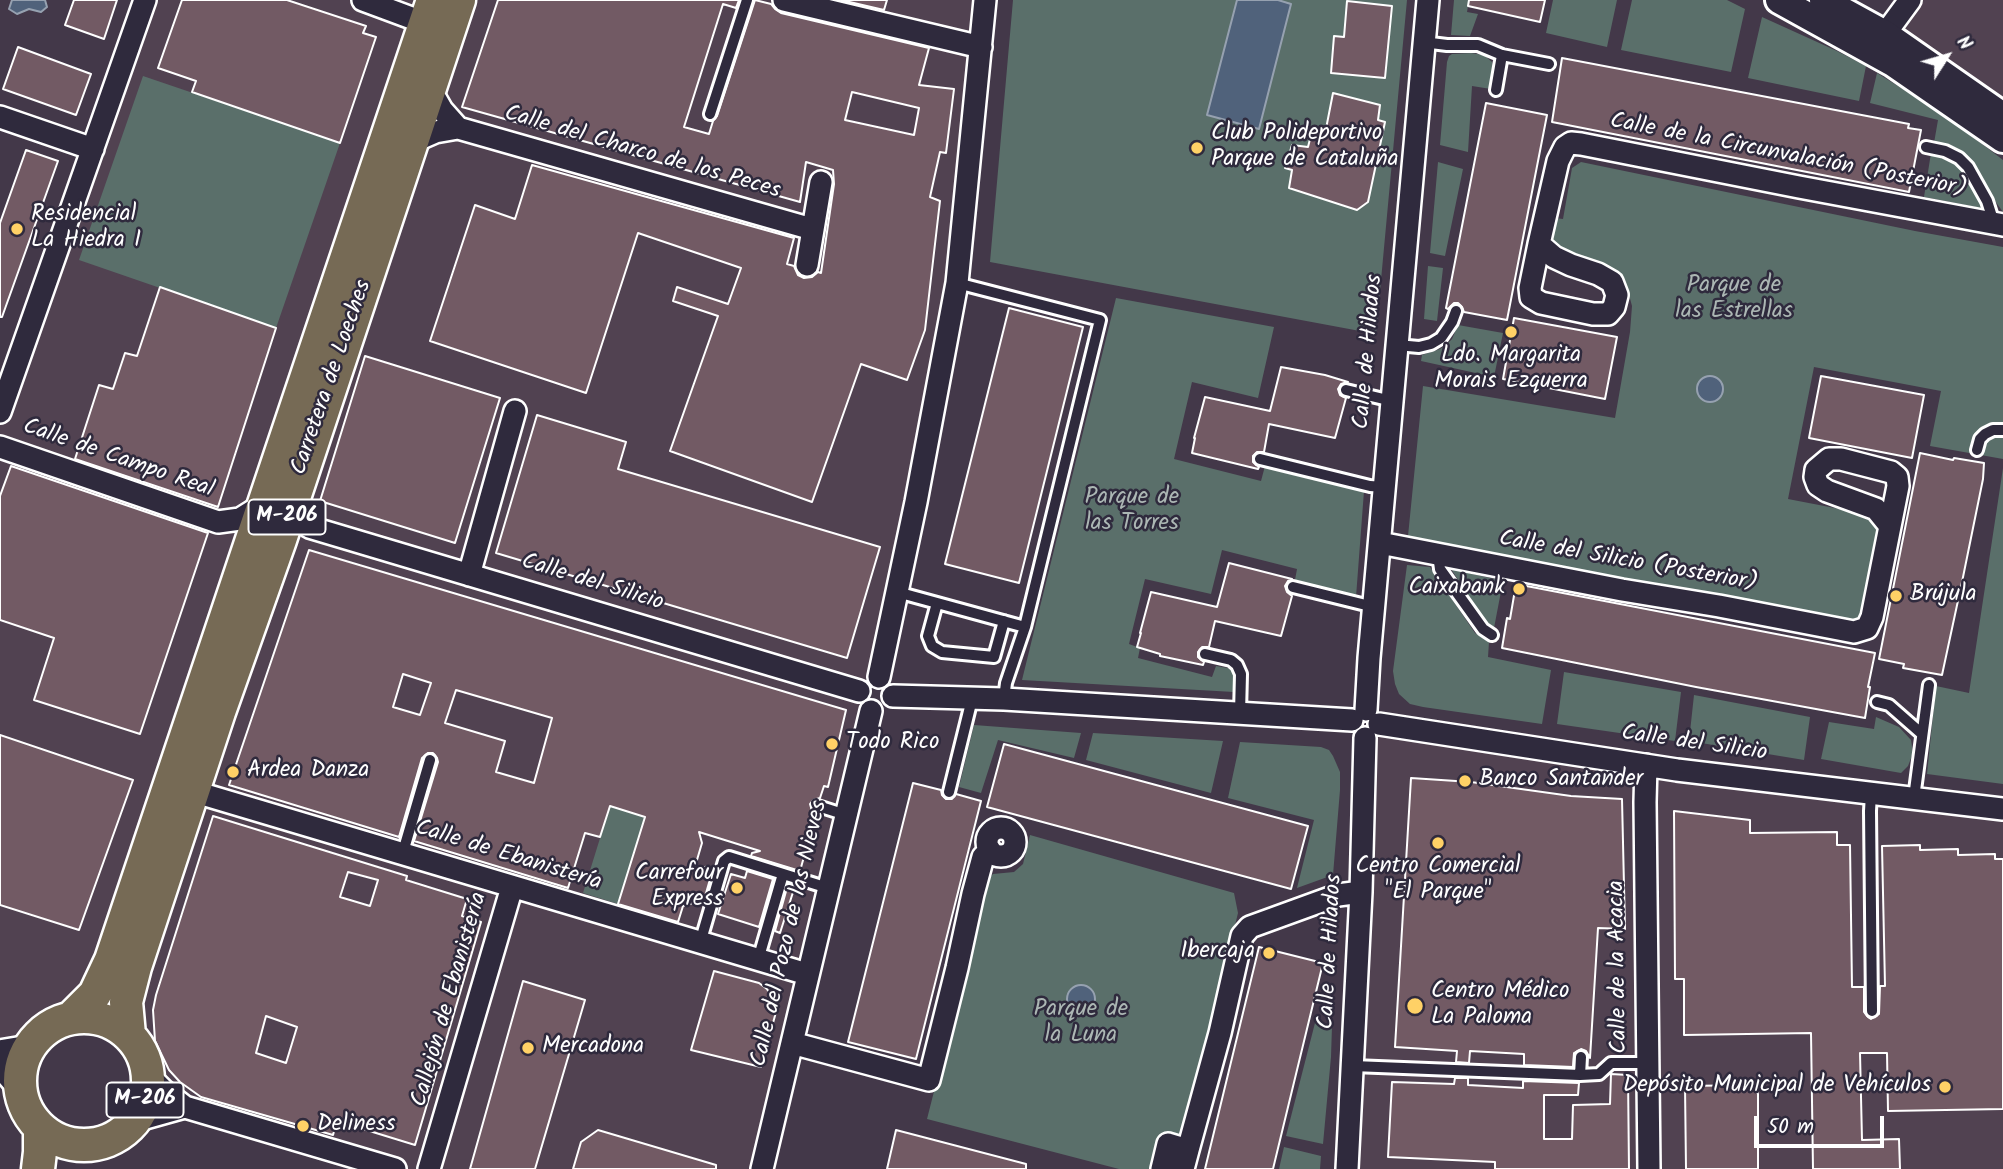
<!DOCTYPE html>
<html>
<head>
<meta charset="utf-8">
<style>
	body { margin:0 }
	#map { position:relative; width:2003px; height:1169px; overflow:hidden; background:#433849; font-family:Kalam,sans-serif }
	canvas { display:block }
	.north { position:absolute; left:1912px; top:21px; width:70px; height:70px; -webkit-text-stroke:5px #2f2a3d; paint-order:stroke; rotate:53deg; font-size:19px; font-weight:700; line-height:28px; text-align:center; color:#fff }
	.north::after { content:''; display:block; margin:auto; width:24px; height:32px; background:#fff; clip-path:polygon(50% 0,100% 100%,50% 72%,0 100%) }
	.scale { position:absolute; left:1754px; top:1116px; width:130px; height:32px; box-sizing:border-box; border:4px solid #fff; border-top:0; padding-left:9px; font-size:21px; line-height:24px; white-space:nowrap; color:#fff; -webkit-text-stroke:5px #2f2a3d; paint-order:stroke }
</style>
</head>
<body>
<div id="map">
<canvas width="2003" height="1169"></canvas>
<div class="north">N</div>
<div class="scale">50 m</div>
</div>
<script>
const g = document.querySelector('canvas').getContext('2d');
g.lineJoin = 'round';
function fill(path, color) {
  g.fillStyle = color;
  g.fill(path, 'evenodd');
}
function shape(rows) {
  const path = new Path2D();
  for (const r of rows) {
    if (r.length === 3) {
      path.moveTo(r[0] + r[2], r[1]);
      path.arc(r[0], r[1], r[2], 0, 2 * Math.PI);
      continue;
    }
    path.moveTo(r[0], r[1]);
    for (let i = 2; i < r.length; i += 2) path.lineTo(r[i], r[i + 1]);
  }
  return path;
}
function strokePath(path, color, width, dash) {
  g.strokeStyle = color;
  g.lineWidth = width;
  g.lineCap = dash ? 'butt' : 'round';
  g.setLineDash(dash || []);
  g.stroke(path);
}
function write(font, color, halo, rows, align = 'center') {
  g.font = font + ' Kalam,sans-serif';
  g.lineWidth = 5;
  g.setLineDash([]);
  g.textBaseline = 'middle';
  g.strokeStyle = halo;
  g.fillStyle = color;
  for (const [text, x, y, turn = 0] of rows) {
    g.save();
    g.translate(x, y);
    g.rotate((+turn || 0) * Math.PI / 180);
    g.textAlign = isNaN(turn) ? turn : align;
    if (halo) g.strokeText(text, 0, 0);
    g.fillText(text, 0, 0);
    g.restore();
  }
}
fill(shape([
	[145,0,433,0,111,960,58,1021,42,1031,29,1046,0,1051,0,412],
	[459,0,985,0,960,256,869,678,862,684,859,699,863,706,762,1169,395,1169,185,1107,148,1075,145,1061,139,1048,129,1035],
	[1910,0,2003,0,2003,116,1885,34],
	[1377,732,2003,809,2003,1169,1347,1169,1372,736]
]), '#514251');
fill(shape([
	[1013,0,1407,0,1376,334,990,262],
	[1454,0,1469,0,1467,12,1478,14,1470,36,1451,35],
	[1553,0,1617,0,1607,47,1546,33],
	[1632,0,1727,0,1745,9,1731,72,1621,50],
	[1762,17,1837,51,1866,66,1859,101,1748,78],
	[1471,53,1484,55,1492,62,1493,66,1491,89,1472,86,1468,152,1440,145,1447,62,1449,56,1452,54],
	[1877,73,1943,114,2003,160,2003,212,1961,154,1947,145,1934,143,1938,120,1870,103],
	[143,76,340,143,276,328,79,260],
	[1931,153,1957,161,1965,170,1986,209,1924,197],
	[1438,162,1463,169,1445,256,1430,253],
	[1581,162,1915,231,2003,247,2003,459,1930,446,1941,391,1814,367,1788,499,1871,515,1882,524,1867,615,1856,622,1533,562,1408,536,1423,386,1615,418,1630,332,1632,306,1628,291,1620,277,1567,256,1554,243,1551,236,1555,218,1563,219,1572,168],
	[1428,266,1443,268,1437,321,1424,319],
	[1116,298,1274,327,1258,398,1192,382,1174,459,1261,481,1265,466,1364,491,1356,597,1295,580,1297,569,1222,550,1211,594,1145,579,1129,644,1140,648,1138,658,1212,677,1216,666,1228,668,1233,670,1236,675,1234,692,1022,680],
	[1458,325,1503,333,1494,377,1421,361,1422,355,1440,349,1446,345,1452,339],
	[2003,468,2003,784,1927,774,1936,686,1969,693],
	[1407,565,1430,567,1475,633,1489,642,1488,657,1551,670,1542,724,1423,707,1410,704,1399,694,1395,684,1393,671],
	[1451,569,1503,581,1494,628,1489,628,1487,624],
	[1564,672,1681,692,1675,741,1557,724],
	[1694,695,1810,717,1804,760,1689,741],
	[1876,717,1899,727,1911,740,1913,753,1908,766,1901,773,1821,759,1829,722,1874,729],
	[974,725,1081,733,1074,758,998,740,981,793,959,787],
	[1093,733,1223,741,1211,793,1086,760],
	[1240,742,1321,747,1329,750,1333,756,1340,772,1340,790,1333,875,1297,888,1314,820,1228,798],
	[610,806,645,817,618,904,583,893],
	[1030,835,1234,893,1238,913,1184,1135,1163,1132,1153,1169,1119,1169,927,1119,988,879,993,874,1014,872,1023,864],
	[1315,1023,1332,1026,1331,1057,1323,1144,1286,1136],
	[1284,1147,1321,1156,1320,1169,1279,1169]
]), '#5a6f6a');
const water = shape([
	[12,0,45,0,47,7,41,12,29,9,17,14,9,9,12,0],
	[1237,0,1278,0,1291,4,1259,129,1207,115,1237,0],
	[1710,389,13],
	[1081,999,14]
]);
fill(water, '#50627b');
strokePath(water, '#96a1b0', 2);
const building = shape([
	[74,0,117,0,104,39,65,25,74,0],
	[182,0,287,0,366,26,363,33,376,37,340,143,192,92,196,81,158,68,182,0],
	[498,0,739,0,736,8,723,4,684,127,709,134,713,121,717,116,755,0,771,4,775,9,781,13,929,48,919,85,954,89,946,153,940,152,930,197,940,201,925,330,907,380,861,364,812,502,670,451,718,316,673,301,677,287,728,304,741,268,638,233,586,393,430,341,475,205,515,219,532,165,794,238,787,264,794,266,798,275,804,278,812,277,818,272,821,273,834,184,833,170,806,162,800,202,462,107,498,0],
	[852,92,919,108,914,135,845,120,852,92],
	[841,0,887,0,884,10,841,0],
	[1469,0,1545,0,1540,22,1468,6,1469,0],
	[1347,1,1392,6,1385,78,1331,73,1334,36,1344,37,1347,1],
	[18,47,91,74,76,115,3,89,18,47],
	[1562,58,1909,124,1908,128,1921,130,1909,192,1552,122,1562,58],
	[1333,93,1380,105,1378,120,1385,122,1368,202,1357,210,1289,188,1292,170,1285,168,1292,145,1308,147,1311,135,1324,139,1333,93],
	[1486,103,1547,115,1507,320,1464,312,1462,307,1458,303,1454,303,1448,309,1446,308,1486,103],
	[26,150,58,161,2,317,0,317,0,223,26,150],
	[160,287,276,328,218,507,75,459,99,385,113,389,125,353,137,356,160,287],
	[1009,308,1083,327,1019,583,945,564,1009,308],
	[1514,318,1617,337,1605,399,1503,379,1514,318],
	[365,356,500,398,455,543,320,501,365,356],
	[1281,367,1325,375,1348,382,1341,384,1338,389,1340,395,1346,398,1335,438,1269,424,1264,452,1257,452,1253,456,1253,462,1259,467,1258,469,1192,453,1195,438,1194,438,1205,397,1270,411,1281,367],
	[1821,376,1924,395,1912,458,1809,438,1821,376],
	[537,415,626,442,618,469,880,547,847,658,496,553,537,415],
	[1920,453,1953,460,1954,458,1984,463,1983,479,1962,582,1942,675,1903,668,1904,664,1879,659,1920,453],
	[11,466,208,533,140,734,34,700,54,638,0,620,0,496,11,466],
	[309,550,846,710,828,787,824,786,820,798,813,800,810,804,812,811,816,814,800,871,751,856,752,853,760,851,699,832,702,843,694,870,709,866,711,876,704,900,683,906,678,922,618,904,645,817,610,806,600,837,585,833,568,888,414,841,438,762,437,758,433,753,428,753,422,758,399,837,229,785,309,550],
	[403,674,431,683,420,715,393,707,403,674],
	[456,690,552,718,534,783,496,772,505,741,445,723,456,690],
	[1229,563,1292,579,1288,581,1285,586,1287,592,1292,596,1281,636,1215,621,1209,647,1202,647,1198,652,1198,657,1204,662,1203,665,1160,656,1160,654,1137,647,1141,633,1140,633,1151,592,1217,607,1229,563],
	[1516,584,1875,653,1868,687,1870,687,1865,718,1696,687,1502,648,1507,618,1510,619,1516,584],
	[0,735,133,780,79,930,0,905,0,735],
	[1004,744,1308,826,1291,889,987,807,1004,744],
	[1411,778,1471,782,1571,796,1622,799,1625,929,1598,928,1590,1058,1586,1051,1581,1049,1574,1053,1573,1067,1524,1065,1524,1054,1470,1051,1469,1063,1456,1062,1457,1051,1395,1047,1411,778],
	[913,783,941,790,942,795,946,799,952,799,956,794,981,801,916,1059,848,1042,913,783],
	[1674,811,1750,820,1750,833,1837,832,1837,845,1850,845,1852,987,1864,987,1864,1012,1868,1017,1871,1019,1879,1014,1880,986,1885,986,1882,846,1920,845,1920,850,1958,849,1958,855,1995,854,1995,859,2003,859,2003,1109,1888,1111,1887,1053,1860,1053,1862,1140,1899,1139,1900,1169,1813,1169,1811,1033,1684,1035,1684,979,1675,979,1674,811],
	[213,816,407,876,406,880,467,899,462,916,481,922,415,1145,337,1121,333,1135,201,1097,180,1082,169,1070,155,1041,153,1010,156,995,213,816],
	[348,872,378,880,370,906,340,897,348,872],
	[266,1016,297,1027,286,1063,256,1053,266,1016],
	[747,871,773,879,759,927,718,914,731,874,745,878,747,871],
	[788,884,795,886,780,933,775,931,788,884],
	[1259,947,1323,963,1280,1140,1273,1169,1205,1169,1259,947],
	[714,971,759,983,767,989,775,1002,776,1012,761,1067,691,1050,714,971],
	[523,981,585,1000,535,1169,470,1169,523,981],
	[1611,1074,1628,1075,1629,1169,1495,1169,1495,1162,1388,1157,1392,1082,1454,1084,1455,1078,1468,1078,1468,1085,1523,1088,1523,1081,1579,1083,1578,1095,1544,1095,1544,1139,1572,1139,1573,1105,1610,1104,1611,1074],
	[1754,1085,1758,1094,1758,1169,1686,1169,1685,1086,1754,1085],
	[598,1130,716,1165,716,1169,573,1169,581,1142,598,1130],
	[896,1130,1026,1164,1026,1169,887,1169,896,1130]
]);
fill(building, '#725a64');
strokePath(building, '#fff', 2);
const service = shape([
	[1423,42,1447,45,1478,45,1502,55,1549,64],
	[1496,90,1502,55],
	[710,114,747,0],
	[1926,147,1945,151,1959,158,1968,167,1987,201,1994,223],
	[957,283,1100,320,1025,627,1006,683,1004,699],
	[1397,345,1419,347,1431,344,1441,338,1452,322,1456,311],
	[1346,390,1392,401],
	[1977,450,1980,439,1985,434,1993,430,2003,430],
	[1260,459,1370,486,1384,487],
	[1438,554,1440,569,1483,629,1492,635],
	[1293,587,1374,607],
	[897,592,1025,627],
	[937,603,928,636,932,646,942,652,994,657,1004,621],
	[1205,654,1231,660,1237,665,1241,674,1240,713],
	[1877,702,1889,705,1922,734],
	[949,792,972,699],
	[1871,794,1870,811,1872,1011],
	[1914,798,1929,685],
	[818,806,846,815],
	[403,852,430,760],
	[700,943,724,861,729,857,828,888],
	[758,960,783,874],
	[1353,1066,1580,1075,1599,1074,1611,1063,1647,1063],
	[1580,1075,1581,1057]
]);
const minor = shape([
	[363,0,425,23],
	[784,0,981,47],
	[1885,34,1910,0],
	[430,89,442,110,458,128],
	[0,117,93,149],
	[412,142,435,132,458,128,812,229],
	[1539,244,1558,161,1565,147,1571,143,1581,144,1799,187,2003,225],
	[1539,244,1554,257,1571,265,1598,274,1612,282,1617,295,1614,307,1608,314,1593,314,1541,303,1531,297,1530,288,1539,244],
	[807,265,821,182],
	[0,412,145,0],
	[0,447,218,522,240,519,264,504],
	[292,501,309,527,859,691],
	[1380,543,1622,590,1719,606,1854,632,1867,628,1872,617,1898,486,1897,477,1891,472,1841,459,1829,459,1816,470,1815,477,1818,485,1827,491,1876,509,1889,525],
	[469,575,515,411],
	[879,677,916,502,957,283,985,0],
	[893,696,1004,699,1352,720],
	[1366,710,1369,658,1428,0],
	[1379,724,1677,770,2003,809],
	[1646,765,1645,802,1649,1169],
	[192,791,807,974],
	[1001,842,14],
	[792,1043,929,1080,957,968,973,894,983,857,990,850],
	[0,1051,29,1046],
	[0,1067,19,1089],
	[148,1075,163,1090,185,1107,395,1169],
	[135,1121,185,1107],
	[1188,1150,1220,1033,1242,936,1250,927,1338,895,1361,892],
	[429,1169,512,887],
	[762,1169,871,711],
	[1162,1169,1168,1144,1188,1150,1183,1169],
	[1347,1169,1361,892,1365,738]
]);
const tertiary = shape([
	[1779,0,1893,63,2003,139],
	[1823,0,1885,34,2003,116]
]);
const primary = shape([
	[84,1081,64],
	[72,1017,95,994,111,960,433,0],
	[129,1035,126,1002,135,967,219,712,280,540,459,0],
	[38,1169,40,1152,40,1129]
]);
strokePath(service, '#fff', 16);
strokePath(minor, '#fff', 26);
strokePath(tertiary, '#fff', 32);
strokePath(primary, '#fff', 37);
strokePath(service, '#2f2a3d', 10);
strokePath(minor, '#2f2a3d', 21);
strokePath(tertiary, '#2f2a3d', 26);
strokePath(primary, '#766a55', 32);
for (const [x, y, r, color] of [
	[1197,148,7,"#ffd166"],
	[17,229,7,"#ffd166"],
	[1511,332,7,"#ffd166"],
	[1519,589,7,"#ffd166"],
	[1896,596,7,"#ffd166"],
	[832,744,7,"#ffd166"],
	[233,772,7,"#ffd166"],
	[1465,781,7,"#ffd166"],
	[1438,843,7,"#ffd166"],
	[737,888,7,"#ffd166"],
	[1269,953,7,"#ffd166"],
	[1415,1006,9,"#ffd166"],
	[528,1048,7,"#ffd166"],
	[1945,1087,7,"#ffd166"],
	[303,1126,7,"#ffd166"]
]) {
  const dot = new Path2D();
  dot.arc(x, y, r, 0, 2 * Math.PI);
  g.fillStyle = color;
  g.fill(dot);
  strokePath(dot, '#2f2a3d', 2.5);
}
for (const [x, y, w] of [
	[287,517,77],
	[145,1100,77]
]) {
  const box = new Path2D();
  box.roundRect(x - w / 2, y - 17.5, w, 35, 5);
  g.fillStyle = '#2f2a3d';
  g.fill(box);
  strokePath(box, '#fff', 2);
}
write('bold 21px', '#fff', null, [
	["M-206",287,517],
	["M-206",145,1100]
]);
write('23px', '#fff', '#2f2a3d', [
	["Club Polideportivo",1211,135],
	["Parque de Cataluña",1211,161],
	["Residencial",31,216],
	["La Hiedra I",31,242],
	["Ldo. Margarita",1511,357,"center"],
	["Morais Ezquerra",1511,383,"center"],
	["Caixabank",1505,589,"right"],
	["Brújula",1910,596],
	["Todo Rico",846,744],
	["Ardea Danza",247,772],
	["Banco Santander",1479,781],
	["Centro Comercial",1438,868,"center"],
	["\"El Parque\"",1438,894,"center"],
	["Carrefour",723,875,"right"],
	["Express",723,901,"right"],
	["Ibercaja",1255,953,"right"],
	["Centro Médico",1431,993],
	["La Paloma",1431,1019],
	["Mercadona",542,1048],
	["Depósito Municipal de Vehículos",1931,1087,"right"],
	["Deliness",317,1126]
], 'left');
write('23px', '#fff', '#2f2a3d', [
	["Calle del Charco de los Peces",642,154,16],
	["Calle de la Circunvalación (Posterior)",1788,157,11],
	["Calle de Hilados",1370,352,-85],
	["Carretera de Loeches",333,378,-71],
	["Calle de Campo Real",118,460,19],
	["Calle del Silicio (Posterior)",1628,563,10],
	["Calle del Silicio",592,584,17],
	["Calle del Silicio",1694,745,8],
	["Calle de Ebanistería",508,857,17],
	["Calle del Pozo de las Nieves",791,934,-77],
	["Calle de Hilados",1332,952,-87],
	["Calle de la Acacia",1620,967,-91],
	["Callejón de Ebanistería",451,1000,-74]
]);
write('23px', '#acb7b4', '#2f2a3d', [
	["Parque de",1734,287],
	["las Estrellas",1734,313],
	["Parque de",1132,499],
	["las Torres",1132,525],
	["Parque de",1081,1011],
	["la Luna",1081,1037]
]);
</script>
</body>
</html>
